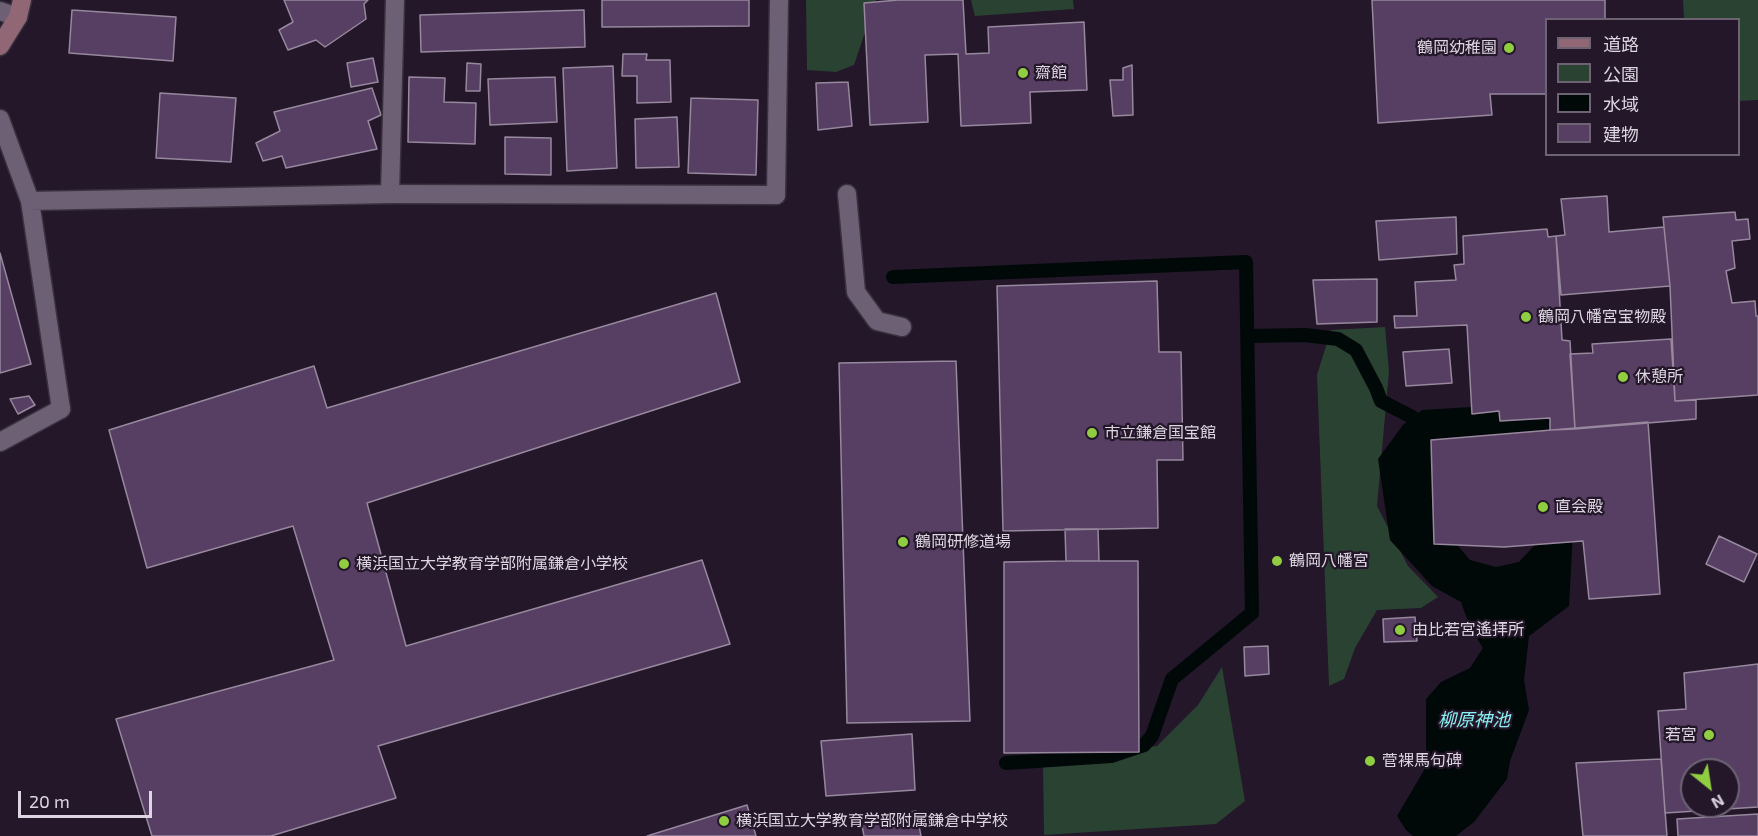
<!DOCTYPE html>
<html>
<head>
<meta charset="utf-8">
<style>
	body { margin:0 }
	#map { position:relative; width:1758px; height:836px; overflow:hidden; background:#231729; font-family:"Exo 2","Noto Sans JP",sans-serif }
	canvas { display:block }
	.legend { position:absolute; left:1545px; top:18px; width:195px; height:138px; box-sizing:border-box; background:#231729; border:2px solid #6d6373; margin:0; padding:8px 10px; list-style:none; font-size:18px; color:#ddd5e1 }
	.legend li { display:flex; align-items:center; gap:12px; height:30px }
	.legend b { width:30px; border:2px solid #6d6373 }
	.north { position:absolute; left:1680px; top:758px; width:60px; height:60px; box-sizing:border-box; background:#231729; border:2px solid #6d6373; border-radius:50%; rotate:150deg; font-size:16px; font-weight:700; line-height:24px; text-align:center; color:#ddd5e1 }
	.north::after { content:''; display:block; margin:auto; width:21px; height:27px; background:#90cd41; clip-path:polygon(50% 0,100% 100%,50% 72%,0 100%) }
	.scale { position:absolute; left:18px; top:791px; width:134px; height:27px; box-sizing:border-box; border:3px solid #ddd5e1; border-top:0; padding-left:8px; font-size:18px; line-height:21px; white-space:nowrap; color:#ddd5e1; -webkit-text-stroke:4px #231729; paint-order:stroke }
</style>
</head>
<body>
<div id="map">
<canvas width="1758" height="836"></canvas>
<ul class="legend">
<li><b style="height:8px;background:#916775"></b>道路</li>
<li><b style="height:16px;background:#2a4232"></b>公園</li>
<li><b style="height:16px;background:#000808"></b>水域</li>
<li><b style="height:16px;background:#573f63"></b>建物</li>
</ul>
<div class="north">N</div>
<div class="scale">20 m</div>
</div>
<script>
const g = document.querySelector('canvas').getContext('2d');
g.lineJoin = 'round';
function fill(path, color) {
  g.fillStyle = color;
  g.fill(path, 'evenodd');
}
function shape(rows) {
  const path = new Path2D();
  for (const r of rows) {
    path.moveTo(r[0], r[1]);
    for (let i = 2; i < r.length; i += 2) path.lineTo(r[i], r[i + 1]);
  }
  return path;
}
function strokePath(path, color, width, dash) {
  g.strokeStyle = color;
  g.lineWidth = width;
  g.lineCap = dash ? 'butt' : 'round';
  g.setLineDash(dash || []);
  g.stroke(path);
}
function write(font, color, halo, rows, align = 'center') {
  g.font = font + ' "Exo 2","Noto Sans JP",sans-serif';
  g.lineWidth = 4.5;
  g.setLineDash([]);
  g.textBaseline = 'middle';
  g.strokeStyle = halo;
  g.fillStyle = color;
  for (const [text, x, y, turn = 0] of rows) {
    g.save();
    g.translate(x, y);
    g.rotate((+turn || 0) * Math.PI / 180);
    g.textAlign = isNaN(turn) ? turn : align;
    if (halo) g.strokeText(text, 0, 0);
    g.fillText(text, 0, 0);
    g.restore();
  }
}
fill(shape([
	[806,0,876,0,854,65,836,72,807,70],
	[971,0,1073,0,1074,9,975,16],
	[1683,0,1758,0,1758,100,1739,101,1738,20,1684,19],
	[1385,327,1389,371,1377,506,1408,566,1438,597,1421,608,1377,610,1355,648,1344,679,1329,686,1317,375,1331,330],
	[1222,667,1245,801,1216,824,1044,835,1043,763,1157,746,1198,705]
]), '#2a4232');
fill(shape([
	[1472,407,1472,414,1499,411,1500,421,1550,418,1550,430,1447,533,1470,560,1496,567,1519,562,1547,532,1573,531,1569,606,1529,636,1524,680,1529,710,1510,761,1507,779,1474,822,1456,836,1413,836,1406,830,1397,816,1426,767,1426,699,1441,682,1470,668,1483,648,1470,627,1461,602,1432,586,1390,540,1378,459,1403,425,1422,410]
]), '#000808');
strokePath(shape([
	[893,277,1246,262,1252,613,1172,679,1152,736,1144,745,1111,756,1006,763],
	[1248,336,1305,335,1338,339,1356,350,1376,388,1381,401,1414,418]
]), '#000808', 14);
const building = shape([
	[284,0,368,0,364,4,366,19,325,47,316,40,288,50,279,30,293,22,284,0],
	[602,0,749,0,749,26,602,27,602,0],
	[898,0,963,0,966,54,989,53,988,27,1084,22,1087,90,1030,92,1031,123,961,126,958,54,925,55,928,122,870,125,864,3,898,0],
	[1372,0,1605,0,1605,20,1546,20,1546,94,1490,94,1492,115,1378,123,1372,0],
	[72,10,176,17,173,61,69,53,72,10],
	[584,10,585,47,421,52,420,15,584,10],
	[623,54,647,54,646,60,670,60,671,102,637,103,637,76,622,76,623,54],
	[373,58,378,82,351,87,347,63,373,58],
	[467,63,481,64,480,91,466,91,467,63],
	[1132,65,1133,115,1113,116,1110,80,1123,80,1123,68,1132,65],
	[613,66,617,168,567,171,563,68,613,66],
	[409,77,445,78,444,102,476,103,475,144,408,142,409,77],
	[555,77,557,122,490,125,488,79,555,77],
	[848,82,852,126,818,130,816,83,848,82],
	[372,88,381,115,368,121,377,149,286,168,282,156,263,161,256,143,280,131,274,112,372,88],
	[160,93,236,98,231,162,156,158,160,93],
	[691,98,758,100,756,175,688,173,691,98],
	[677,117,679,167,636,168,635,119,677,117],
	[505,137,551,138,551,175,505,174,505,137],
	[1607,196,1609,232,1664,227,1670,286,1561,295,1556,236,1565,235,1561,199,1607,196],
	[1735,212,1736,220,1748,219,1750,239,1732,241,1735,268,1726,271,1732,303,1755,301,1756,316,1758,316,1758,395,1675,401,1670,286,1663,217,1735,212],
	[1456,217,1457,254,1379,260,1376,221,1456,217],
	[1547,229,1548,237,1556,236,1562,340,1570,341,1575,429,1550,430,1550,418,1500,421,1499,411,1472,414,1467,325,1395,328,1394,316,1417,316,1415,282,1456,280,1454,265,1464,264,1463,236,1547,229],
	[0,253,31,364,0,373,0,253],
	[1377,279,1377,322,1317,324,1313,280,1377,279],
	[1157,281,1159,352,1181,352,1183,460,1157,460,1158,528,1003,531,997,286,1157,281],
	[716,293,740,382,367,503,406,646,702,560,730,644,378,746,396,798,271,836,152,836,116,719,334,660,293,526,147,568,109,430,314,366,327,408,716,293],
	[1671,339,1675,401,1696,400,1696,419,1575,429,1570,354,1593,353,1592,344,1671,339],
	[1449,349,1452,383,1406,386,1403,352,1449,349],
	[956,361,970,721,847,723,839,363,956,361],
	[29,396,35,405,18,414,10,399,29,396],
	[1648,422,1660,594,1589,599,1583,541,1504,547,1434,544,1431,440,1648,422],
	[1065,529,1098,529,1099,561,1066,561,1065,529],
	[1719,536,1757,554,1744,582,1706,564,1719,536],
	[1066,561,1138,561,1139,752,1004,753,1004,562,1066,561],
	[1415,617,1417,641,1384,642,1383,619,1415,617],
	[1268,646,1269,674,1245,676,1244,647,1268,646],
	[1758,664,1758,807,1665,813,1658,711,1686,709,1684,673,1758,664],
	[1692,770,1728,770,1728,806,1692,806,1692,770],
	[912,734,915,790,826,796,821,741,912,734],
	[1661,759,1667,836,1583,836,1576,763,1661,759],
	[747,805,756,836,647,836,747,805],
	[916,811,921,836,864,836,861,821,916,811],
	[1758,814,1758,836,1678,836,1677,819,1758,814]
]);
fill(building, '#573f63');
strokePath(building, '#97889e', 1.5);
const lane = shape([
	[390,194,395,0],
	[847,194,856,292,877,321,902,327],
	[776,195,779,0],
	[0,442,61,409]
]);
const street = shape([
	[0,11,18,17],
	[0,119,30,201,61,409],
	[30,201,390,194,776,195]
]);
const secondary = shape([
	[0,46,18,17,22,0]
]);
strokePath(lane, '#3a313f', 21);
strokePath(street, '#3a313f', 21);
strokePath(secondary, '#3a313f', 21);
strokePath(lane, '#6d5f74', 18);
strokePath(street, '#6d5f74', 18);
strokePath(secondary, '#916775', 18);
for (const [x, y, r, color] of [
	[1509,48,6,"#90cd41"],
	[1023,73,6,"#90cd41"],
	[1526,317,6,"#90cd41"],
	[1623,377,6,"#90cd41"],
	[1092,433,6,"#90cd41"],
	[1543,507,6,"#90cd41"],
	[903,542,6,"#90cd41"],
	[1277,561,6,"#90cd41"],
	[344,564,6,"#90cd41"],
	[1400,630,6,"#90cd41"],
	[1709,735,6,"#90cd41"],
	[1370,761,6,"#90cd41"],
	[724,821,6,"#90cd41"]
]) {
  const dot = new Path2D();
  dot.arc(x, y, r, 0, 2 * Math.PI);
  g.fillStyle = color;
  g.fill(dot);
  strokePath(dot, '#231729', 2);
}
write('16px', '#ddd5e1', '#231729', [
	["鶴岡幼稚園",1497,48,"right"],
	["齋館",1035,73],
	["鶴岡八幡宮宝物殿",1538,317],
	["休憩所",1635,377],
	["市立鎌倉国宝館",1104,433],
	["直会殿",1555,507],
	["鶴岡研修道場",915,542],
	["鶴岡八幡宮",1289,561],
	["横浜国立大学教育学部附属鎌倉小学校",356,564],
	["由比若宮遙拝所",1412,630],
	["若宮",1697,735,"right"],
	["菅裸馬句碑",1382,761],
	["横浜国立大学教育学部附属鎌倉中学校",736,821]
], 'left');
write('italic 18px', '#8bf2f3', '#231729', [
	["柳原神池",1474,720]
]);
</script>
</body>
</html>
